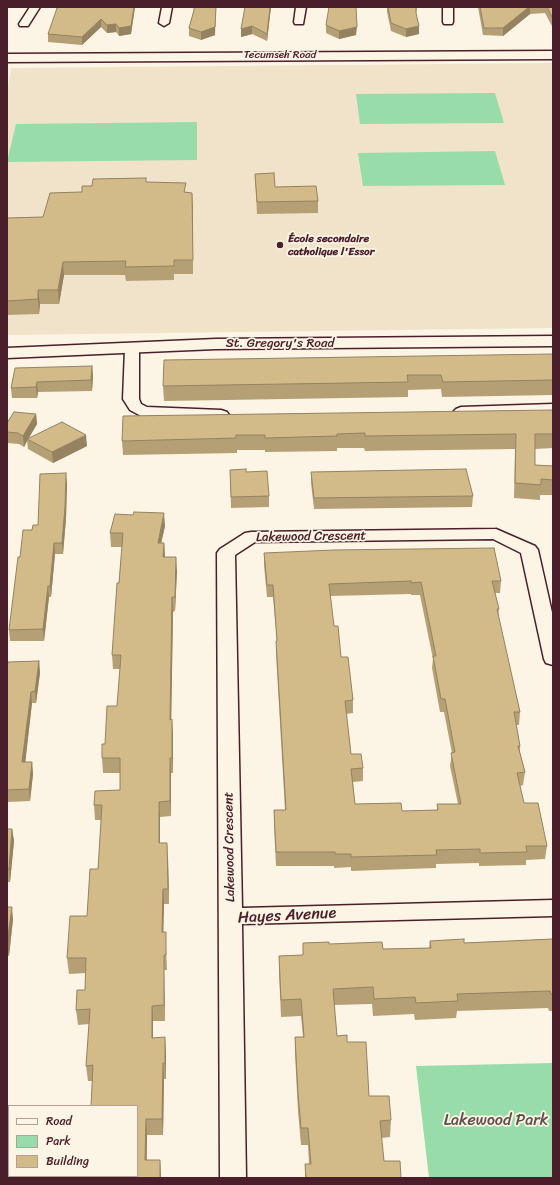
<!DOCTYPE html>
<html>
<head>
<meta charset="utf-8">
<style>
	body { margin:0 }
	#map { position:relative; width:560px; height:1185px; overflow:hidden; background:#fcf5e5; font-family:Sriracha,sans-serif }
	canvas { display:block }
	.frame { position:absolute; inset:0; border:8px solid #4a1f2b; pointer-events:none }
	.legend { position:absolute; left:8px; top:1105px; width:130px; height:72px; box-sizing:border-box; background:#fcf5e5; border:1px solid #b59f9b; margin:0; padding:5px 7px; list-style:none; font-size:12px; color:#4a1f2b }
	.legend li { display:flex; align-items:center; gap:8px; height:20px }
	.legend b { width:20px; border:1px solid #b59f9b }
</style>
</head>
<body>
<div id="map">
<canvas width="560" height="1185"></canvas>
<div class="frame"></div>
<ul class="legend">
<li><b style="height:5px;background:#fcf5e5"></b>Road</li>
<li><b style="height:11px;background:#98dda9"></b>Park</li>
<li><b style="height:11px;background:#d3ba89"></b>Building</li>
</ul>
</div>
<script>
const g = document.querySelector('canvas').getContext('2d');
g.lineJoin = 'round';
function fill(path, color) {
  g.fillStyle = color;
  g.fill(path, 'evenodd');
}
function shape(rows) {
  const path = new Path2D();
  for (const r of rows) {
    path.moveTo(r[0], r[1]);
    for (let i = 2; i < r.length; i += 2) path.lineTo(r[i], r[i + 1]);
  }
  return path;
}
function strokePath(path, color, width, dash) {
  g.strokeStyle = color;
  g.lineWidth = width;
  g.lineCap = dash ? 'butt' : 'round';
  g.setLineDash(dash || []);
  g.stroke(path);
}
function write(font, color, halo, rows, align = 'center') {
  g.font = font + ' Sriracha,sans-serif';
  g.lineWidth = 3.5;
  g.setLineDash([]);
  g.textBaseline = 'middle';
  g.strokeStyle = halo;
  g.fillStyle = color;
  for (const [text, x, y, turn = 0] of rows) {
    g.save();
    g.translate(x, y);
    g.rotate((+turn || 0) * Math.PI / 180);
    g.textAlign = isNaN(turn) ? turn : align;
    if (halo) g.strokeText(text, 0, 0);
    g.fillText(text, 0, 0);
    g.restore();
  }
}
fill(shape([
	[553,63,553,328,7,335,7,93,11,68]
]), '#f0e3c9');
fill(shape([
	[495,93,504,123,360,124,356,94],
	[197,122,197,160,7,162,16,124],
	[495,151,505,185,363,186,358,153],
	[553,1063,553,1178,429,1178,416,1066]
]), '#98dda9');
const minor = shape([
	[30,7,40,7,28,26,20,26,19,24,30,7],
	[162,7,172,7,169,23,164,26,159,23,162,7],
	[296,7,306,7,303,24,295,24,294,22,296,7],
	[443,7,453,7,453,22,452,24,444,24,443,22,443,7],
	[132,345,137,346,139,349,139,399,141,404,147,407,221,410,227,412,229,415,227,418,221,420,143,417,130,410,123,399,125,349,127,346,132,345],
	[553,404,553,414,461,417,456,415,453,412,456,409,461,407,553,404],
	[496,529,535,546,538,550,553,617,553,665,546,663,544,659,521,553,493,539,255,542,235,555,242,908,553,900,553,916,242,924,246,1178,220,1178,217,553,220,549,245,533,251,532,496,529]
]);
const tertiary = shape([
	[553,336,553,346,216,349,7,358,7,348,216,339,553,336]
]);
const secondary = shape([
	[553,51,553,59,7,62,7,54,553,51]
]);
strokePath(minor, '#4a1f2b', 3);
strokePath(tertiary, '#4a1f2b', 3);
strokePath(secondary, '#4a1f2b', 3);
fill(minor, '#fcf5e5');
fill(tertiary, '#fcf5e5');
fill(secondary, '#fcf5e5');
fill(shape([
	[59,7,135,7,131,34,119,36,116,32,107,33,101,27,82,45,48,42,48,34],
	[271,7,267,41,252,34,241,37,241,29],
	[387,7,417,7,416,14,419,26,419,34,406,37,391,31,387,12],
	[478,7,553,7,553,28,545,13,530,14,503,36,483,35],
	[356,9,356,35,339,39,326,33,326,25],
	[194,10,215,35,201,40,189,36,189,28],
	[255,174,275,187,318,201,318,213,257,214],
	[146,182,186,192,193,206,193,274,174,274,174,280,126,281,125,275,64,275,59,304,40,304,39,314,7,315,7,218,43,217,92,186],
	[553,354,553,395,442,397,441,389,408,390,408,397,164,401,163,386],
	[92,366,93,376,92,391,38,392,37,398,12,398,11,388],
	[553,410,553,448,535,449,535,465,553,466,553,495,540,495,540,500,514,498,515,449,365,451,364,448,337,448,337,451,265,452,265,450,237,450,237,453,123,455,122,441],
	[36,414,37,424,29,438,87,446,53,463,28,449,27,441,24,447,19,444,7,443,7,423],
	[230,470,246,472,269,496,269,507,231,508],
	[311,472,473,496,472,507,314,509,311,483],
	[67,483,66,518,63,554,55,554,51,597,49,597,44,641,10,641,9,630,20,557,32,530,38,525],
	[165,526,161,543,164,543,165,557,177,571,175,611,173,612,171,720,173,734,173,773,171,773,171,816,160,817,160,843,168,858,169,904,164,904,163,932,166,932,166,947,167,970,164,970,165,1021,153,1021,153,1038,166,1053,166,1079,164,1079,163,1135,147,1135,147,1160,160,1160,161,1178,78,1178,78,1176,137,1176,92,1081,88,1081,86,1066,89,1024,78,1025,76,1010,85,990,86,973,69,974,67,958,87,916,98,869,101,820,95,820,94,805,120,790,120,773,103,773,102,758,105,744,117,706,120,669,113,669,112,655,122,547,111,547,110,533],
	[264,553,501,581,500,593,495,593,499,609,498,617,520,712,519,725,516,725,520,746,520,752,525,772,523,785,520,786,524,803,547,846,545,859,526,860,526,865,479,866,479,863,436,864,436,868,351,871,351,867,334,868,334,866,276,866,274,823,274,810,285,810,276,653,277,641,273,597,267,597,264,565],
	[411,594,411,595,420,595,433,659,432,668,440,712,444,712,452,753,450,766,458,804,437,804,437,810,402,811,355,804,353,782,363,781,363,768,351,754,346,714,353,713,353,700,341,657,334,626,330,596],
	[39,661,40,673,36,703,32,703,25,762,32,762,33,774,30,801,7,802,7,667],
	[7,829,12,829,14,841,10,882,7,882],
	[7,907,13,919,9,956,7,956],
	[553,939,553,1011,549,1011,548,1008,457,1011,456,1018,415,1020,414,1014,373,1016,372,1004,334,1005,337,1036,347,1042,369,1096,391,1120,390,1137,381,1138,384,1161,401,1178,305,1178,305,1164,309,1164,308,1145,301,1145,298,1111,295,1054,295,1037,303,1037,301,1016,281,1017,279,973,279,956,303,955,303,943,329,944,383,949,429,948,430,941,464,943]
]), '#b5a076');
fill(shape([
	[134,7,135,7,131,34,119,36,119,28],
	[216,7,215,35,201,40,201,32],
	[270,7,271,7,267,41,267,34],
	[529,7,530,7,530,14,503,36,503,28],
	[101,19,101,27,82,45,82,37],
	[116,24,116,32,107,33,107,25],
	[252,26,252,34,241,37,241,29],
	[419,26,419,34,406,37,406,29],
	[357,27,356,35,339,39,339,31],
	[192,193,193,206,193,274,193,260],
	[63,262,64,275,59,304,58,290],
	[38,290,40,304,39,314,38,299],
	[92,366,93,376,92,391,91,380],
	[37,382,38,392,37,398,36,387],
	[36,414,37,424,28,439,27,439,27,441,24,447,23,436],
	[86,435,87,446,53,463,52,452],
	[66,473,67,483,66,518,63,554,62,543],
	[164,513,165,526,158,557,158,543],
	[54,543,55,554,51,597,50,586],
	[164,543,165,557,163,557],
	[176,557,177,571,175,611,175,597],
	[48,586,49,597,44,641,43,629],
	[172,597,173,612,171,734,170,720],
	[39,661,40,673,36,703,35,691],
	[31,692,32,703,24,774,22,762],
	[172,719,173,734,173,773,172,758],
	[170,758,171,773,171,816,170,801],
	[32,762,33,774,30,801,29,789],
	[159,802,160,817,160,858,159,843],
	[12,829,14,841,10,882,9,869],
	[167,843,168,858,169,904,168,889],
	[163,889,164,904,163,947,162,932],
	[12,907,13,919,9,956,7,943],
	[164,955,164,970,165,1021,164,1005],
	[152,1006,153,1021,153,1053,152,1038],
	[165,1037,166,1053,166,1079,165,1063],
	[163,1063,164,1079,163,1135,162,1119],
	[146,1119,147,1135,146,1176,145,1160],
	[160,1160,161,1178,160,1178]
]), '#948260');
const building = shape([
	[59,7,134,7,131,26,119,28,116,24,107,25,101,19,82,37,48,34,57,8,58,8,59,7],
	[194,7,216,7,215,27,201,32,189,28,194,10,194,7],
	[245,7,270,7,267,34,252,26,241,29,245,7],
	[329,7,356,7,357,27,339,31,326,25,329,7],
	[388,7,416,7,416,13,419,26,406,29,391,23,388,7],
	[480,7,529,7,503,28,484,28,480,7],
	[547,7,553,7,553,19,547,7],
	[274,173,275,187,316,186,318,201,257,202,255,174,274,173],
	[146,178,146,182,186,183,184,192,192,193,193,260,174,260,174,266,125,267,126,261,63,262,58,290,38,290,38,299,7,301,7,218,43,217,50,193,82,192,82,186,92,186,93,179,146,178],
	[553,354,553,380,443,382,441,375,407,375,408,382,163,386,164,360,553,354],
	[92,366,91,380,37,382,36,387,11,388,15,368,92,366],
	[553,410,553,434,535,434,535,465,553,466,553,480,541,479,541,485,515,483,516,434,365,436,365,433,337,434,337,436,265,438,265,435,236,435,236,438,122,441,123,416,553,410],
	[14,412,36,414,23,436,18,433,7,432,7,423,14,412],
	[62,422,86,435,52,452,27,439,62,422],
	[246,469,246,472,267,471,269,496,231,497,230,470,246,469],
	[466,469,473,496,314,498,311,472,466,469],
	[66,473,65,507,62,543,54,543,50,586,48,586,43,629,9,630,18,557,20,557,23,530,32,530,33,525,38,525,40,474,66,473],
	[134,512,164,513,158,543,164,543,163,557,176,557,175,597,172,597,170,720,172,719,172,758,170,758,170,801,159,802,159,843,167,843,168,889,163,889,162,932,166,932,166,955,164,955,164,1005,152,1006,152,1038,165,1037,165,1063,163,1063,162,1119,146,1119,145,1160,160,1160,160,1178,96,1178,96,1176,137,1176,137,1106,91,1106,93,1065,86,1066,90,1009,76,1010,77,990,85,990,86,958,67,958,70,916,87,916,90,869,98,869,102,805,94,805,95,791,120,790,120,758,102,758,102,744,105,744,107,706,117,706,121,655,112,655,117,583,119,583,123,533,110,533,115,514,133,515,134,512],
	[494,548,501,581,492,581,499,609,497,609,520,712,514,712,520,746,518,746,525,772,517,773,524,803,538,803,547,846,526,846,527,852,480,853,480,849,436,850,437,855,351,857,351,854,335,854,335,852,276,852,274,810,286,810,276,641,277,641,273,585,267,585,264,553,334,550,494,548],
	[411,581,411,583,421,582,436,656,433,656,441,699,445,699,455,752,451,753,461,804,437,804,438,810,402,811,401,803,355,804,351,769,363,768,361,754,351,754,345,701,353,700,348,657,341,657,338,626,334,626,329,584,411,581],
	[39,661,35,691,31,692,22,762,32,762,29,789,7,790,7,667,8,662,39,661],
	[7,829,12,829,9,869,7,870,7,829],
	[7,907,12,907,7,943,7,907],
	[464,939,464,943,553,939,553,994,551,994,550,991,457,994,458,1001,416,1003,415,997,374,999,373,987,333,989,337,1036,347,1035,347,1042,366,1042,369,1096,389,1096,391,1120,380,1121,384,1161,400,1161,401,1178,306,1178,305,1164,311,1164,308,1128,301,1128,298,1094,295,1037,304,1037,301,999,281,1000,279,956,303,955,303,943,329,942,329,944,382,942,383,949,431,948,430,941,464,939]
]);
fill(building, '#d3ba89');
strokePath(building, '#948260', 1);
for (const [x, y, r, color] of [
	[280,245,4,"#4a1f2b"]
]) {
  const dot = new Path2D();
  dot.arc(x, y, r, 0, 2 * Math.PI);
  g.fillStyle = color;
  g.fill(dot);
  strokePath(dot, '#fcf5e5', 1.5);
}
write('11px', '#4a1f2b', '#fcf5e5', [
	["Tecumseh Road",280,55]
]);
write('bold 11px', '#4a1f2b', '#fcf5e5', [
	["École secondaire",288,239],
	["catholique l'Essor",288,252]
], 'left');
write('13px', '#4a1f2b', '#fcf5e5', [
	["St. Gregory's Road",280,344],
	["Lakewood Crescent",311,537,-1],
	["Lakewood Crescent",230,847,-91]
]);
write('16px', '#4a1f2b', '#fcf5e5', [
	["Hayes Avenue",287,916,-3]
]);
write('16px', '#5e4e4a', '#fcf5e5', [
	["Lakewood Park",496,1121]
]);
</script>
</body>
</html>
